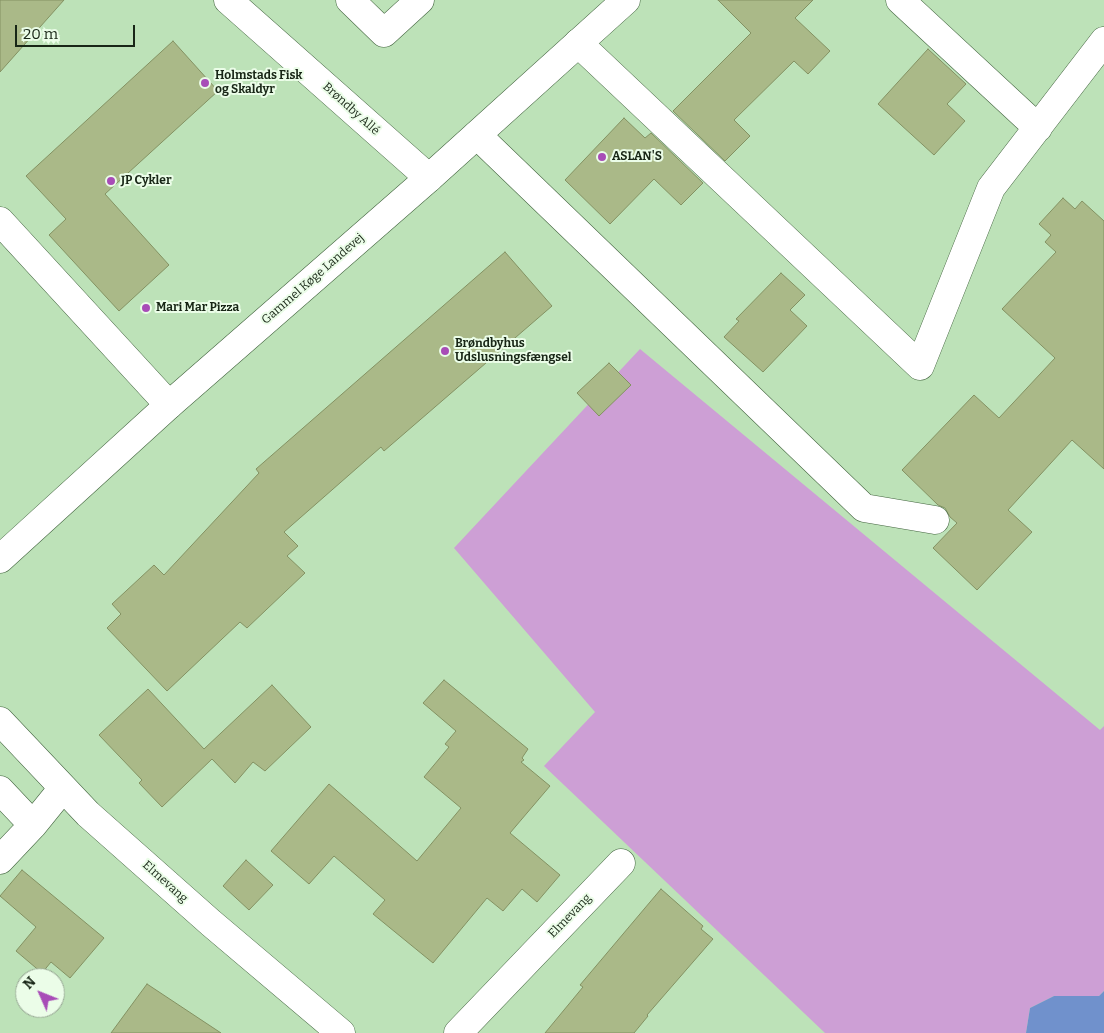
<!DOCTYPE html>
<html>
<head>
<meta charset="utf-8">
<style>
	body { margin:0 }
	#map { position:relative; width:1104px; height:1033px; overflow:hidden; background:#bde2b8; font-family:Bitter,serif }
	canvas { display:block }
	.north { position:absolute; left:15px; top:968px; width:50px; height:50px; box-sizing:border-box; background:#ebfde8; border:1px solid #97a794; border-radius:50%; rotate:314deg; font-size:14px; font-weight:700; line-height:20px; text-align:center; color:#182616 }
	.north::after { content:''; display:block; margin:auto; width:18px; height:22px; background:#a84cb7; clip-path:polygon(50% 0,100% 100%,50% 72%,0 100%) }
	.scale { position:absolute; left:15px; top:25px; width:120px; height:22px; box-sizing:border-box; border:2px solid #182616; border-top:0; padding-left:6px; font-size:15px; line-height:18px; white-space:nowrap; color:#182616; -webkit-text-stroke:4px #ebfde8; paint-order:stroke }
</style>
</head>
<body>
<div id="map">
<canvas width="1104" height="1033"></canvas>
<div class="north">N</div>
<div class="scale">20 m</div>
</div>
<script>
const g = document.querySelector('canvas').getContext('2d');
g.lineJoin = 'round';
function fill(path, color) {
  g.fillStyle = color;
  g.fill(path, 'evenodd');
}
function shape(rows) {
  const path = new Path2D();
  for (const r of rows) {
    path.moveTo(r[0], r[1]);
    for (let i = 2; i < r.length; i += 2) path.lineTo(r[i], r[i + 1]);
  }
  return path;
}
function strokePath(path, color, width, dash) {
  g.strokeStyle = color;
  g.lineWidth = width;
  g.lineCap = dash ? 'butt' : 'round';
  g.setLineDash(dash || []);
  g.stroke(path);
}
function write(font, color, halo, rows, align = 'center') {
  g.font = font + ' Bitter,serif';
  g.lineWidth = 4;
  g.setLineDash([]);
  g.textBaseline = 'middle';
  g.strokeStyle = halo;
  g.fillStyle = color;
  for (const [text, x, y, turn = 0] of rows) {
    g.save();
    g.translate(x, y);
    g.rotate((+turn || 0) * Math.PI / 180);
    g.textAlign = isNaN(turn) ? turn : align;
    if (halo) g.strokeText(text, 0, 0);
    g.fillText(text, 0, 0);
    g.restore();
  }
}
fill(shape([
	[640,349,1100,730,1104,726,1104,991,1099,996,1054,996,1030,1008,1026,1033,825,1033,544,766,595,712,454,548]
]), '#cd9fd5');
fill(shape([
	[1104,991,1104,1033,1026,1033,1030,1008,1054,996,1099,996]
]), '#7091cc');
const building = shape([
	[0,0,64,0,0,72,0,0],
	[718,0,813,0,795,18,830,51,808,74,794,61,734,120,750,136,725,161,673,111,751,33,718,0],
	[173,41,218,91,105,194,169,265,119,311,49,235,66,219,26,176,173,41],
	[928,49,966,84,947,104,965,121,934,155,878,104,928,49],
	[624,118,645,138,651,133,703,183,681,205,654,179,610,224,565,180,624,118],
	[1063,198,1075,209,1082,201,1104,221,1104,469,1072,440,1008,510,1032,532,977,590,933,548,957,523,950,517,945,508,938,505,902,470,974,395,999,418,1055,358,1002,309,1056,252,1045,242,1051,235,1039,224,1063,198],
	[505,252,552,306,384,451,381,447,284,532,298,546,287,556,305,573,247,628,240,622,167,691,107,628,121,614,112,604,154,565,164,575,259,473,256,469,505,252],
	[781,273,805,295,790,310,807,326,763,372,724,337,739,321,736,319,781,273],
	[609,363,631,385,599,416,577,393,609,363],
	[444,680,528,749,522,758,524,760,521,762,550,786,510,833,560,875,537,902,522,889,503,911,487,898,433,963,373,914,385,900,334,856,309,884,271,851,329,784,417,861,461,808,424,777,449,747,445,744,456,731,423,703,444,680],
	[272,685,311,727,265,771,253,762,235,783,212,759,162,807,139,783,142,780,99,735,148,689,204,749,272,685],
	[246,860,273,885,249,910,223,886,246,860],
	[22,870,104,938,70,978,51,962,42,973,16,951,36,927,0,896,22,870],
	[661,889,703,926,701,929,713,939,647,1015,648,1016,634,1033,545,1033,583,987,580,985,661,889],
	[147,984,221,1033,111,1033,147,984]
]);
fill(building, '#aab988');
strokePath(building, '#839162', 1);
const minor = shape([
	[228,0,429,178],
	[350,0,384,33,420,0],
	[900,0,1038,128],
	[578,43,920,366,991,188,1104,41],
	[477,135,864,508,935,520],
	[0,221,169,405],
	[0,721,88,814,211,923,341,1033],
	[0,790,33,825],
	[0,860,33,825,63,788],
	[458,1033,621,863]
]);
const major = shape([
	[0,559,169,405,429,178,626,0]
]);
strokePath(minor, '#446540', 29);
strokePath(major, '#446540', 29);
strokePath(minor, '#fff', 28);
strokePath(major, '#fff', 28);
for (const [x, y, r, color] of [
	[205,83,5,"#a84cb7"],
	[602,157,5,"#a84cb7"],
	[111,181,5,"#a84cb7"],
	[146,308,5,"#a84cb7"],
	[445,351,5,"#a84cb7"]
]) {
  const dot = new Path2D();
  dot.arc(x, y, r, 0, 2 * Math.PI);
  g.fillStyle = color;
  g.fill(dot);
  strokePath(dot, '#ebfde8', 2);
}
write('bold 12px', '#182616', '#ebfde8', [
	["Holmstads Fisk",215,76],
	["og Skaldyr",215,90],
	["ASLAN'S",612,157],
	["JP Cykler",121,181],
	["Mari Mar Pizza",156,308],
	["Brøndbyhus",455,344],
	["Udslusningsfængsel",455,358]
], 'left');
write('12px', '#182616', '#ebfde8', [
	["Brøndby Allé",351,109,42],
	["Gammel Køge Landevej",313,279,-41],
	["Elmevang",165,882,42],
	["Elmevang",570,916,-46]
]);
</script>
</body>
</html>
